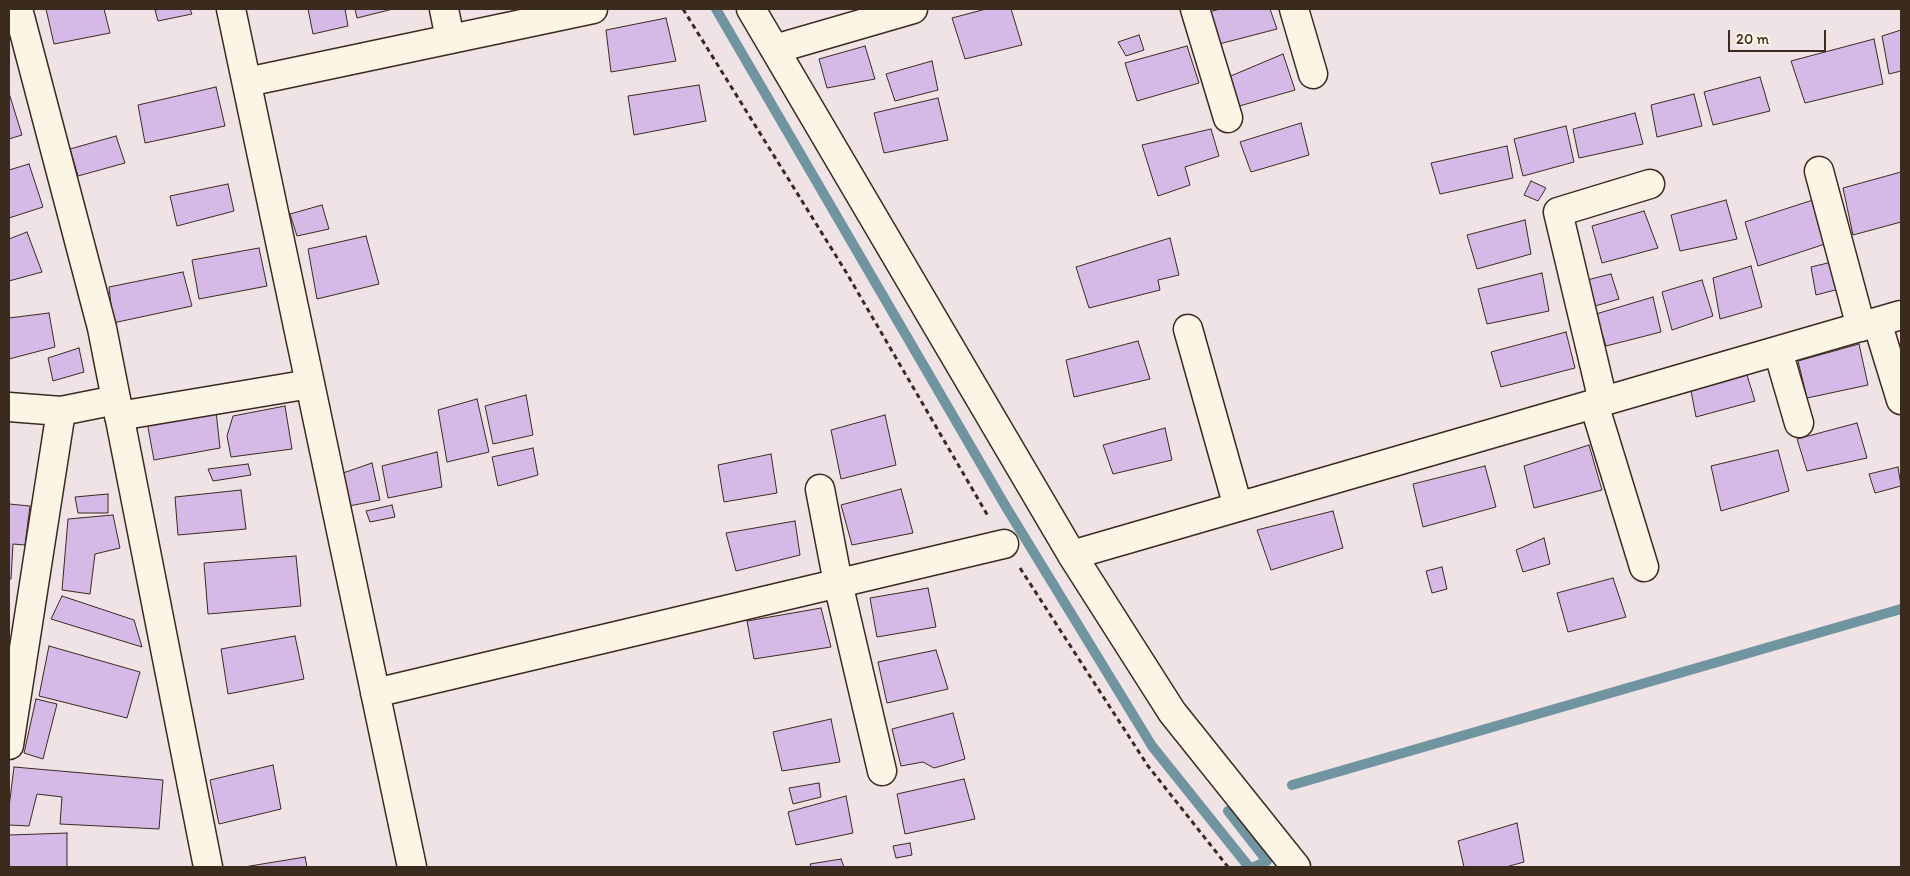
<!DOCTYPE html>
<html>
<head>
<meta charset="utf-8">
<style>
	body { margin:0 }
	#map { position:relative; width:1910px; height:876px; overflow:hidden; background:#f0e3e6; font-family:Itim,sans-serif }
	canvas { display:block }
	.frame { position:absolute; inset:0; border:10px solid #3b2a1e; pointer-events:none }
	.scale { position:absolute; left:1728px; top:30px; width:98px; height:22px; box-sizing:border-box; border:2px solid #3b2a1e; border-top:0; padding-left:6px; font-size:15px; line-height:18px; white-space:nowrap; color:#3b2a1e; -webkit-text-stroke:4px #fcf5e5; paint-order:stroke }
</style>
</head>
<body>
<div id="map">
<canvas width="1910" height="876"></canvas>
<div class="frame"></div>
<div class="scale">20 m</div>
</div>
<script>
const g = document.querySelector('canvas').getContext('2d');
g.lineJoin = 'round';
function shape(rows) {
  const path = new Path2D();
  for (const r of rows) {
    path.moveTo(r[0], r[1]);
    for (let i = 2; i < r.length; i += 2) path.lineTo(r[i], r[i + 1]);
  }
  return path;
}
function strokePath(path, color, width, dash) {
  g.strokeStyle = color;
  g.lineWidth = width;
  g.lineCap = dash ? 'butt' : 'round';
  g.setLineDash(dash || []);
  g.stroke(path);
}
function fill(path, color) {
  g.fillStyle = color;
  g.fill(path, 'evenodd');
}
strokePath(shape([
	[716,9,1006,507,1152,746,1249,867],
	[1292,785,1901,609],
	[1228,811,1267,861,1254,867]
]), '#7094a0', 10);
const building = shape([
	[46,9,104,9,110,33,54,44,46,9],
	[163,9,190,9,192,14,158,21,155,10,163,9],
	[308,9,345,9,348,26,313,34,308,9],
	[355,9,393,9,357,18,355,9],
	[986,9,1011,9,1022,45,965,59,952,18,986,9],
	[1220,9,1270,9,1277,29,1219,44,1209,12,1220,9],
	[666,18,676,61,611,72,606,30,666,18],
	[1901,30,1901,71,1889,74,1882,36,1901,30],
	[1139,35,1144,50,1126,56,1118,42,1139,35],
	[1874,39,1883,84,1805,103,1791,61,1874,39],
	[865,46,875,79,827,88,819,59,865,46],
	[1187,46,1199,83,1137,101,1125,63,1187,46],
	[1283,54,1295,90,1236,107,1226,78,1283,54],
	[932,61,938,90,895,101,886,74,932,61],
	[1760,77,1770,111,1713,125,1704,92,1760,77],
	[699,85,706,121,634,135,628,96,699,85],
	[216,87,225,126,145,143,138,105,216,87],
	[9,93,22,135,9,139,9,93],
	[1694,94,1702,126,1657,137,1651,105,1694,94],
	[938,98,948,140,884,153,874,113,938,98],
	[1635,113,1643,144,1579,158,1573,129,1635,113],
	[1301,123,1309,155,1251,172,1240,142,1301,123],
	[1566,126,1574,162,1523,176,1514,139,1566,126],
	[1211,129,1219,156,1185,167,1190,185,1158,196,1142,145,1211,129],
	[116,136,125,163,78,176,70,149,116,136],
	[1507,146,1513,178,1440,194,1431,163,1507,146],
	[29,164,43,207,9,218,9,170,29,164],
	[1901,172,1901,222,1853,235,1843,188,1901,172],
	[1531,181,1546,188,1538,201,1524,195,1531,181],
	[228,184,234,211,177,226,170,196,228,184],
	[1726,200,1737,239,1680,251,1671,215,1726,200],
	[1813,200,1825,244,1758,266,1745,222,1813,200],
	[322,205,329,229,297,236,290,214,322,205],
	[1644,211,1658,248,1602,263,1592,226,1644,211],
	[1525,220,1531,254,1477,269,1467,235,1525,220],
	[27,232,42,272,9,281,9,239,27,232],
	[366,236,379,284,317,299,308,249,366,236],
	[1170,238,1179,275,1158,280,1160,290,1089,308,1076,267,1170,238],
	[259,248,267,286,199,299,192,260,259,248],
	[1832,262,1839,289,1816,295,1811,267,1832,262],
	[1751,266,1762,307,1720,319,1713,278,1751,266],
	[183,272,192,306,113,323,109,287,183,272],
	[1542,273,1549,311,1487,324,1478,289,1542,273],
	[1611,274,1619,299,1595,306,1587,280,1611,274],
	[1702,280,1713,316,1672,330,1662,292,1702,280],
	[1653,297,1661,332,1606,346,1596,314,1653,297],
	[49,313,55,347,9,359,9,318,49,313],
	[1566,332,1575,368,1501,387,1491,352,1566,332],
	[1138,341,1150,379,1074,397,1066,360,1138,341],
	[1859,344,1868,385,1807,398,1798,361,1859,344],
	[79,348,84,372,53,381,48,358,79,348],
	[1747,375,1755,401,1696,417,1691,391,1747,375],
	[526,395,533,435,493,444,485,406,526,395],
	[477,399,489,452,447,462,438,410,477,399],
	[285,406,292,449,231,457,227,436,233,416,285,406],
	[216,411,220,448,154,460,147,422,216,411],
	[885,415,896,465,841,479,831,430,885,415],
	[1857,423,1867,458,1807,471,1797,439,1857,423],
	[1165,428,1172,460,1113,474,1103,445,1165,428],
	[1589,445,1602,490,1534,508,1524,466,1589,445],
	[533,448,538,475,498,486,492,457,533,448],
	[1778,450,1789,491,1721,511,1711,466,1778,450],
	[437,452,442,487,388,498,382,466,437,452],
	[771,454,777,493,724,502,718,465,771,454],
	[372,463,380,500,349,506,343,473,372,463],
	[248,464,251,475,213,481,208,469,248,464],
	[1485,466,1496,507,1423,527,1413,484,1485,466],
	[1898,467,1901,486,1875,493,1869,474,1898,467],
	[901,489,913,533,852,545,841,505,901,489],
	[241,490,246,529,178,535,175,497,241,490],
	[108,494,108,513,78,513,75,497,108,494],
	[9,504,30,506,25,545,13,544,11,579,9,579,9,504],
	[392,505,395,517,370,522,366,511,392,505],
	[1333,511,1343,548,1271,570,1257,530,1333,511],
	[113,515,120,548,95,554,90,594,62,590,68,519,113,515],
	[795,521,800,555,736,571,726,533,795,521],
	[1544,538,1550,564,1523,572,1516,550,1544,538],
	[296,556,301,606,208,614,204,563,296,556],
	[1442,567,1447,589,1432,593,1426,571,1442,567],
	[1613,578,1626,617,1568,632,1557,593,1613,578],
	[928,588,936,627,877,637,870,598,928,588],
	[62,596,134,620,142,647,51,619,62,596],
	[821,608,831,647,754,659,747,621,821,608],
	[295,636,304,679,228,694,221,649,295,636],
	[49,646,140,672,127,718,39,696,49,646],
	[936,650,948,689,887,703,878,662,936,650],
	[36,699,57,704,43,759,24,753,36,699],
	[953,713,965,759,934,768,923,762,901,766,892,729,953,713],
	[831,719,840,762,782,771,773,732,831,719],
	[273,765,281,809,219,824,210,780,273,765],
	[14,767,163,780,159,829,60,824,62,797,37,794,29,826,9,825,9,807,14,767],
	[964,779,975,819,905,834,897,794,964,779],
	[819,783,821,797,793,804,789,788,819,783],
	[846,796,853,833,796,845,788,812,846,796],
	[1517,823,1524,862,1506,867,1464,867,1458,841,1517,823],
	[67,833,67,867,9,867,9,835,67,833],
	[910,843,912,855,896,858,893,846,910,843],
	[305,857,307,867,244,867,305,857],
	[841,859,844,867,811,867,810,864,841,859]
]);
fill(building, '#d5b9e7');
strokePath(building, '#3b2a1e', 1);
const street = shape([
	[231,9,412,867],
	[444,9,450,39],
	[751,9,1072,555,1172,712,1296,867],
	[1195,9,1228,118],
	[1294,9,1313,74],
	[775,49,913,9],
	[247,82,593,9],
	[1819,171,1861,327],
	[1877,322,1901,400],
	[1188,329,1238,507],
	[1778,351,1799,423],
	[1603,401,1558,212,1650,184],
	[1594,404,1644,567],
	[9,407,61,411,116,400],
	[119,416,310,384],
	[820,489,838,583,882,771],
	[1072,555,1901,315],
	[375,693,1004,544],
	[9,745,61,411]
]);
const secondary = shape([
	[18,9,102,328,208,867]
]);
strokePath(street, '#3b2a1e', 31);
strokePath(secondary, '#3b2a1e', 31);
strokePath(shape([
	[683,9,846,272,988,516],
	[1020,568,1148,766,1228,867]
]), '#3b2a1e', 3, [5, 4]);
strokePath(street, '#fcf5e5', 28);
strokePath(secondary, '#fcf5e5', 28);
</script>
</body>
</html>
